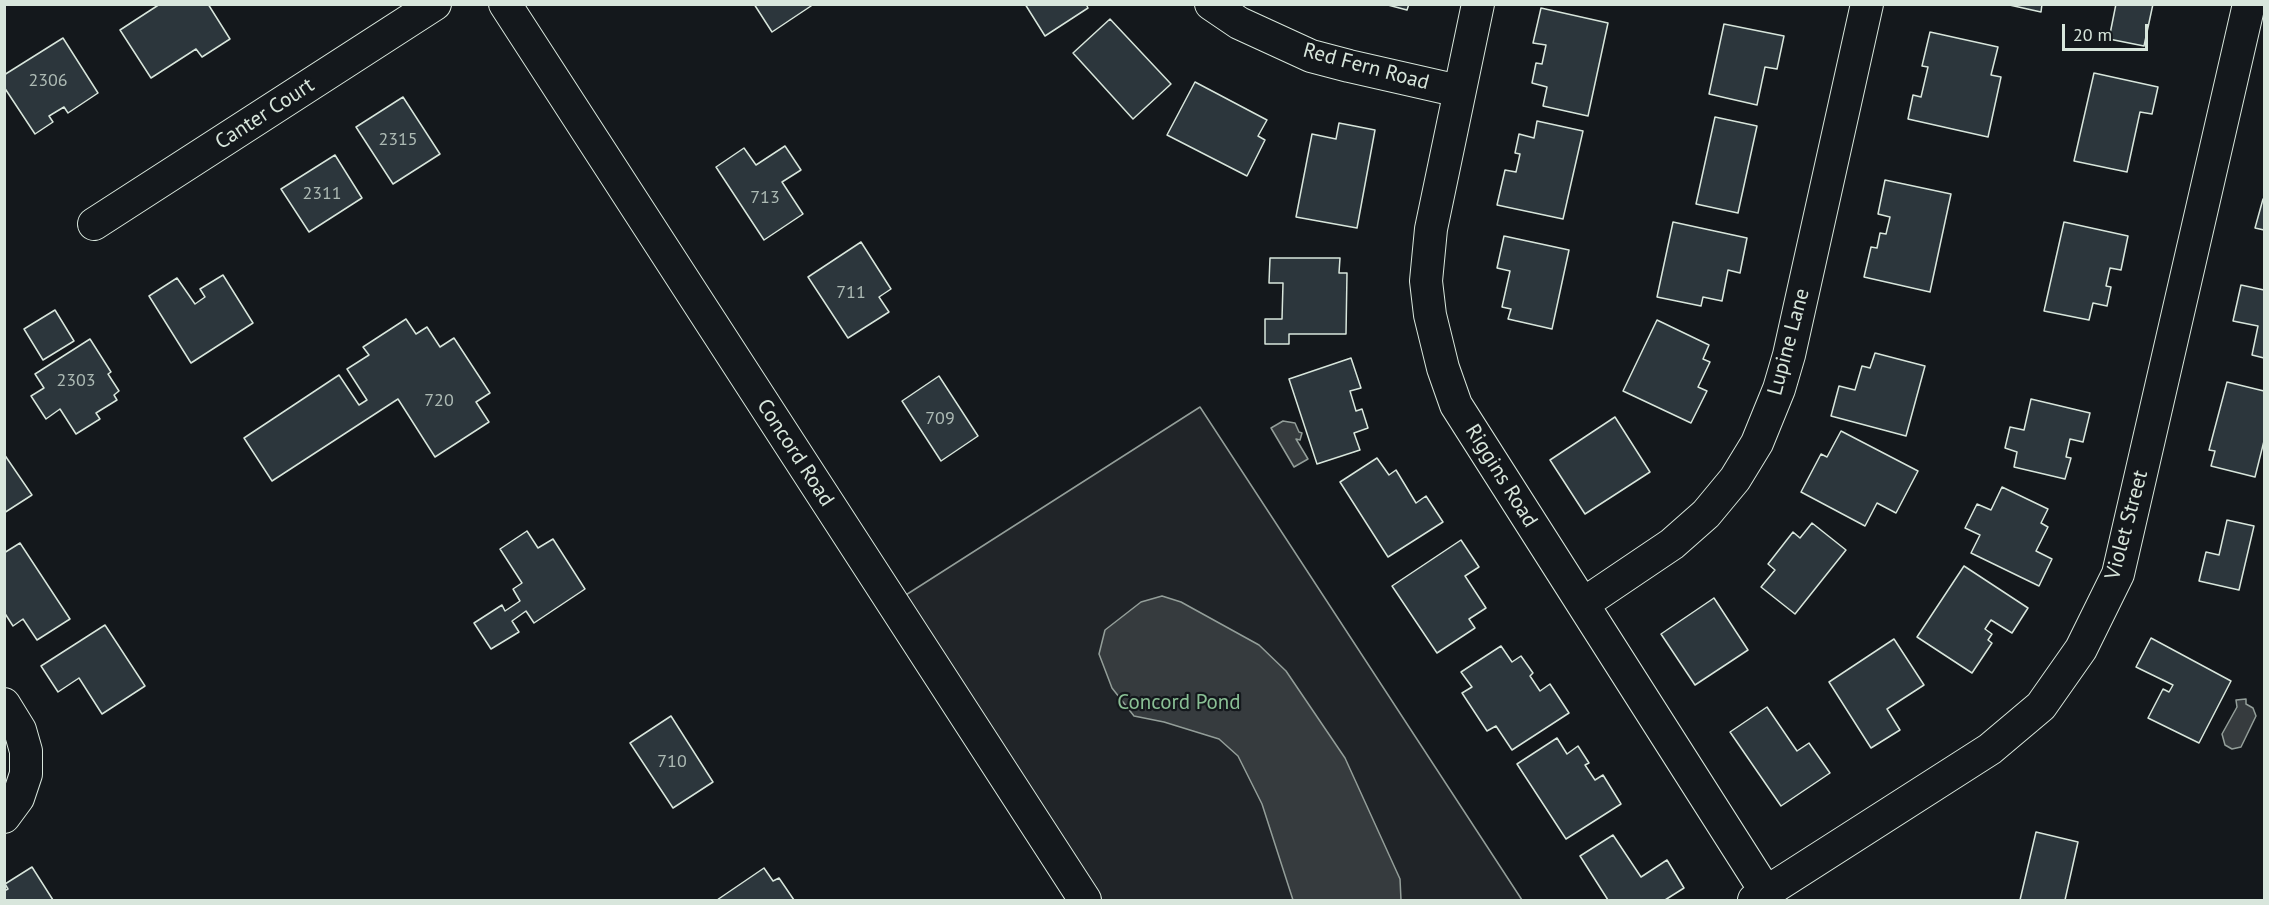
<!DOCTYPE html>
<html>
<head>
<meta charset="utf-8">
<style>
	body { margin:0 }
	#map { position:relative; width:2269px; height:905px; overflow:hidden; background:#14181c; font-family:"PT Sans",sans-serif }
	canvas { display:block }
	.frame { position:absolute; inset:0; border:6px solid #d8e6dc; pointer-events:none }
	.scale { position:absolute; left:2062px; top:24px; width:86px; height:27px; box-sizing:border-box; border:3px solid #d8e6dc; border-top:0; padding-left:8px; font-size:18px; line-height:21px; white-space:nowrap; color:#d8e6dc; -webkit-text-stroke:4px #14181c; paint-order:stroke }
</style>
</head>
<body>
<div id="map">
<canvas width="2269" height="905"></canvas>
<div class="frame"></div>
<div class="scale">20 m</div>
</div>
<script>
const g = document.querySelector('canvas').getContext('2d');
g.lineJoin = 'round';
function fill(path, color) {
  g.fillStyle = color;
  g.fill(path, 'evenodd');
}
function shape(rows) {
  const path = new Path2D();
  for (const r of rows) {
    path.moveTo(r[0], r[1]);
    for (let i = 2; i < r.length; i += 2) path.lineTo(r[i], r[i + 1]);
  }
  return path;
}
function strokePath(path, color, width, dash) {
  g.strokeStyle = color;
  g.lineWidth = width;
  g.lineCap = dash ? 'butt' : 'round';
  g.setLineDash(dash || []);
  g.stroke(path);
}
function write(font, color, halo, rows, align = 'center') {
  g.font = font + ' "PT Sans",sans-serif';
  g.lineWidth = 4.5;
  g.setLineDash([]);
  g.textBaseline = 'middle';
  g.strokeStyle = halo;
  g.fillStyle = color;
  for (const [text, x, y, turn = 0] of rows) {
    g.save();
    g.translate(x, y);
    g.rotate((+turn || 0) * Math.PI / 180);
    g.textAlign = isNaN(turn) ? turn : align;
    if (halo) g.strokeText(text, 0, 0);
    g.fillText(text, 0, 0);
    g.restore();
  }
}
const green = shape([
	[1200,407,1522,900,1093,900,898,600,1200,407]
]);
fill(green, '#202428');
strokePath(green, '#939e99', 1.5);
const water = shape([
	[1283,421,1295,423,1299,432,1302,433,1300,440,1296,439,1308,459,1294,467,1271,428,1283,421],
	[1162,596,1181,602,1259,645,1286,671,1345,758,1400,879,1401,900,1293,900,1262,804,1238,756,1219,739,1164,722,1134,716,1112,688,1099,654,1105,630,1141,602,1162,596],
	[2246,699,2246,704,2253,708,2256,716,2241,747,2232,749,2225,745,2222,734,2237,707,2236,700,2246,699]
]);
fill(water, '#363b3e');
strokePath(water, '#939e99', 1.5);
const building = shape([
	[160,4,208,4,230,39,202,57,196,49,151,78,120,30,160,4],
	[754,4,814,4,772,32,754,4],
	[1025,4,1086,4,1088,8,1045,36,1025,4],
	[1384,4,1409,4,1407,10,1384,4],
	[2005,4,2042,4,2041,12,2005,4],
	[2116,4,2153,4,2144,46,2109,39,2116,4],
	[1541,8,1608,23,1588,116,1543,106,1547,87,1532,83,1536,63,1542,64,1546,45,1533,43,1541,8],
	[1110,19,1171,84,1133,119,1073,53,1110,19],
	[1724,24,1784,36,1777,69,1765,67,1757,105,1709,94,1724,24],
	[1930,32,1998,47,1991,75,2001,77,1988,137,1908,119,1913,95,1921,97,1928,67,1922,66,1930,32],
	[63,38,98,93,68,113,64,107,49,116,53,122,35,134,4,87,4,75,63,38],
	[2094,73,2158,87,2152,114,2140,112,2127,172,2074,161,2094,73],
	[1195,82,1267,120,1258,136,1265,140,1247,176,1167,135,1195,82],
	[403,97,440,154,393,184,356,127,403,97],
	[1715,117,1757,126,1738,213,1696,204,1715,117],
	[1537,121,1583,131,1563,219,1497,205,1505,170,1516,172,1520,154,1515,153,1519,134,1534,138,1537,121],
	[1339,123,1375,130,1357,228,1296,217,1312,134,1336,139,1339,123],
	[785,146,801,170,782,182,803,214,764,240,716,167,744,148,756,165,785,146],
	[335,155,362,198,309,232,281,189,335,155],
	[1885,180,1951,194,1930,292,1864,277,1871,247,1877,248,1880,233,1886,234,1890,217,1878,214,1885,180],
	[2263,199,2264,199,2264,230,2255,228,2263,199],
	[1673,222,1747,238,1740,273,1728,270,1722,301,1703,297,1701,306,1657,297,1673,222],
	[2064,222,2128,236,2121,270,2110,268,2106,286,2111,287,2107,306,2093,303,2089,320,2044,311,2064,222],
	[1504,236,1569,250,1552,329,1508,319,1511,309,1502,307,1510,271,1497,268,1504,236],
	[861,242,891,289,879,297,889,312,848,338,808,277,861,242],
	[1270,258,1340,258,1339,273,1347,273,1346,334,1289,334,1289,344,1265,344,1265,319,1282,319,1283,283,1269,283,1270,258],
	[223,275,253,323,191,363,149,296,177,278,195,304,205,297,200,289,223,275],
	[2241,285,2264,290,2264,358,2252,355,2258,326,2233,321,2241,285],
	[55,310,74,341,43,360,24,329,55,310],
	[406,319,416,334,427,327,440,347,454,338,490,393,476,402,489,422,435,457,398,399,272,481,244,438,339,375,359,405,367,400,347,369,369,355,363,347,406,319],
	[1657,320,1709,345,1703,359,1710,362,1698,387,1707,391,1691,423,1623,391,1657,320],
	[90,339,111,372,108,374,119,391,114,395,117,400,96,413,100,419,76,434,60,409,46,419,31,396,44,388,35,374,90,339],
	[1875,353,1925,366,1906,436,1831,416,1839,386,1855,390,1862,366,1870,368,1875,353],
	[1351,358,1361,388,1350,391,1356,411,1362,409,1368,428,1354,433,1360,450,1317,464,1289,379,1351,358],
	[939,376,978,436,941,461,902,401,939,376],
	[2227,382,2264,391,2264,441,2255,477,2211,466,2215,451,2209,450,2227,382],
	[2031,399,2090,413,2083,442,2070,439,2066,457,2071,458,2065,479,2014,467,2017,452,2005,448,2010,427,2024,430,2031,399],
	[1615,417,1650,472,1585,514,1550,460,1615,417],
	[1841,431,1918,471,1896,513,1877,503,1865,526,1801,492,1821,454,1827,457,1841,431],
	[4,454,32,495,4,513,4,454],
	[1377,458,1389,475,1396,470,1416,503,1426,496,1443,522,1388,557,1340,482,1377,458],
	[2002,487,2048,509,2041,523,2048,527,2036,551,2052,559,2039,586,1971,553,1980,535,1965,528,1977,504,1991,510,2002,487],
	[2227,520,2254,526,2239,590,2199,581,2206,552,2219,555,2227,520],
	[1812,523,1846,550,1795,614,1761,587,1775,570,1768,564,1793,532,1800,538,1812,523],
	[527,531,538,548,553,539,585,589,534,623,526,611,512,621,519,632,491,649,474,623,502,605,505,611,520,601,513,589,522,583,500,549,527,531],
	[1461,540,1479,567,1465,576,1486,608,1469,619,1475,628,1437,653,1392,586,1461,540],
	[20,543,70,619,37,640,23,619,13,626,4,612,4,553,20,543],
	[1964,566,2028,608,2012,633,1991,620,1985,629,1992,634,1988,640,1992,643,1972,673,1917,637,1964,566],
	[1714,598,1748,650,1695,685,1661,634,1714,598],
	[105,625,145,686,102,714,79,678,58,692,41,666,105,625],
	[2151,638,2231,681,2199,743,2148,718,2163,689,2169,692,2173,685,2136,667,2151,638],
	[1894,639,1924,685,1887,709,1900,730,1871,748,1829,682,1894,639],
	[1501,646,1512,662,1521,656,1533,673,1530,676,1540,691,1550,684,1569,713,1512,750,1496,726,1487,731,1462,693,1472,687,1461,672,1501,646],
	[1767,707,1797,751,1809,743,1830,773,1781,806,1730,732,1767,707],
	[671,716,713,782,673,808,630,743,671,716],
	[1557,738,1567,754,1578,746,1589,763,1585,765,1595,780,1603,775,1621,804,1566,839,1517,764,1557,738],
	[2036,832,2078,842,2065,900,2020,900,2036,832],
	[1613,835,1641,877,1667,860,1684,888,1665,900,1608,900,1580,856,1613,835],
	[32,867,53,900,4,900,4,891,8,889,5,884,32,867],
	[764,868,773,881,779,878,794,900,717,900,764,868]
]);
fill(building, '#2c363c');
strokePath(building, '#d8e6dc', 1.5);
const minor = shape([
	[505,4,1085,900],
	[1211,4,1239,23,1311,56,1349,66,1459,91],
	[1478,4,1431,229,1426,281,1430,315,1443,368,1456,405,1766,892],
	[94,224,435,4],
	[1583,604,1672,544,1706,514,1735,479,1757,443,1779,389,1789,355,1867,4],
	[4,704,20,730,26,751,26,774,18,798,4,817],
	[1754,900,1990,749,2041,706,2081,649,2118,574,2249,4]
]);
strokePath(minor, '#d8e6dc', 34);
strokePath(minor, '#14181c', 32);
write('18px', '#adbab4', null, [
	["2306",48,81],
	["2315",398,140],
	["2311",322,194],
	["713",765,198],
	["711",851,293],
	["2303",76,381],
	["720",439,401],
	["709",940,419],
	["710",672,762]
]);
write('21px', '#d8e6dc', '#14181c', [
	["Red Fern Road",1366,67,15],
	["Canter Court",265,114,-33],
	["Lupine Lane",1789,342,-75],
	["Concord Road",795,453,57],
	["Riggins Road",1501,476,58],
	["Violet Street",2127,525,-75]
]);
write('21px', '#8ac095', '#14181c', [
	["Concord Pond",1179,703]
]);
</script>
</body>
</html>
